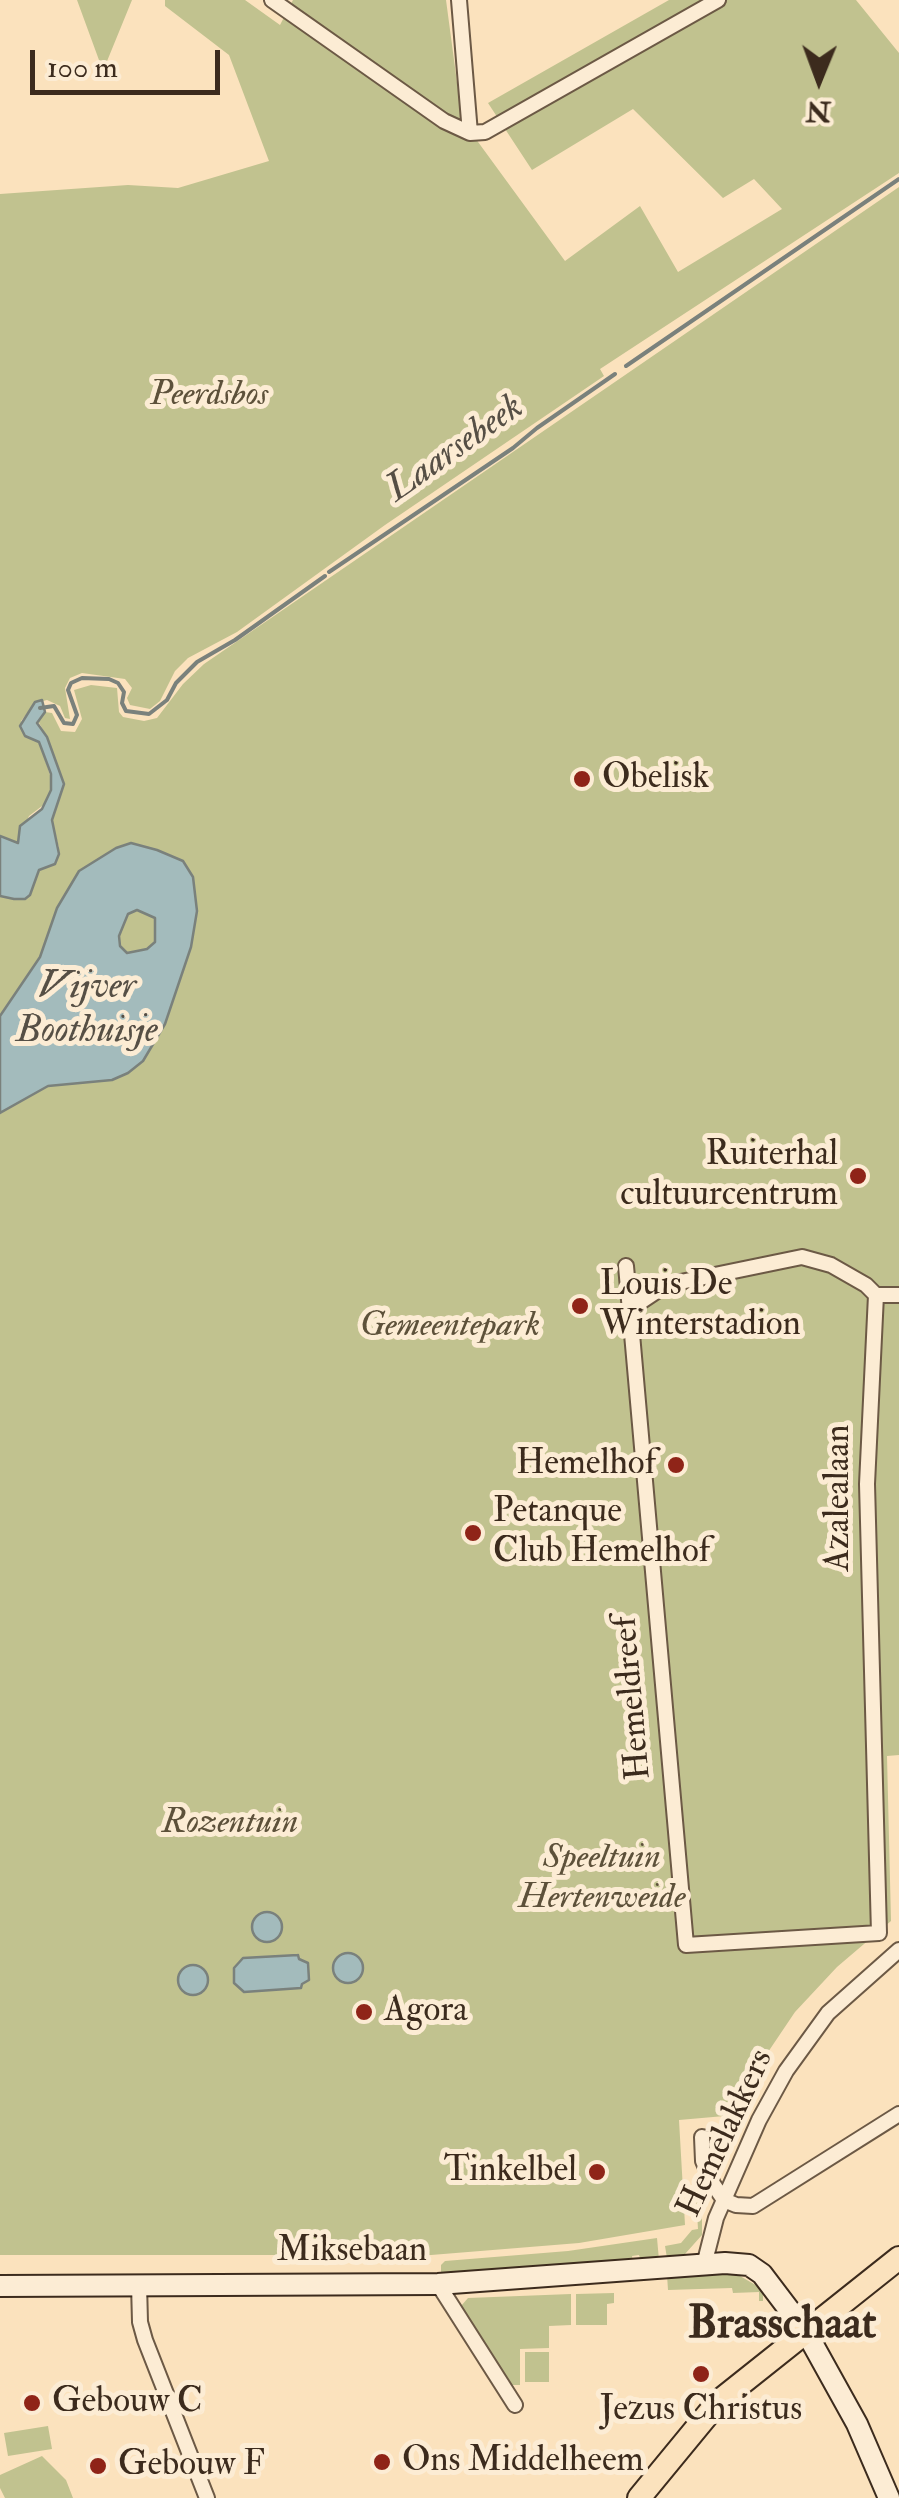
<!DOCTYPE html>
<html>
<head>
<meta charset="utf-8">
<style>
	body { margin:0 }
	#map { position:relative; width:899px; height:2498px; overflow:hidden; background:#fbe2bd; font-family:"IM FELL Double Pica",serif }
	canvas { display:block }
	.north { position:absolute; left:769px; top:30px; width:100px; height:100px; -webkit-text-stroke:8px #fcecd4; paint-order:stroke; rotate:181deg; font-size:28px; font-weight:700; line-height:40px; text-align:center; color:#3c2b1d }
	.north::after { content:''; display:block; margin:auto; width:35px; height:45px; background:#3c2b1d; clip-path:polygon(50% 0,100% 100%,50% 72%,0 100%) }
	.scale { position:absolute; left:30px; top:50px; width:190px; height:45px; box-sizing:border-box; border:5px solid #3c2b1d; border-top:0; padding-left:12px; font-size:30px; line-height:35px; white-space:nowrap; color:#3c2b1d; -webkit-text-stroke:8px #fcecd4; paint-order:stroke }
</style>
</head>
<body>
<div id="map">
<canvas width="899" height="2498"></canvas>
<div class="north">N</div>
<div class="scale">100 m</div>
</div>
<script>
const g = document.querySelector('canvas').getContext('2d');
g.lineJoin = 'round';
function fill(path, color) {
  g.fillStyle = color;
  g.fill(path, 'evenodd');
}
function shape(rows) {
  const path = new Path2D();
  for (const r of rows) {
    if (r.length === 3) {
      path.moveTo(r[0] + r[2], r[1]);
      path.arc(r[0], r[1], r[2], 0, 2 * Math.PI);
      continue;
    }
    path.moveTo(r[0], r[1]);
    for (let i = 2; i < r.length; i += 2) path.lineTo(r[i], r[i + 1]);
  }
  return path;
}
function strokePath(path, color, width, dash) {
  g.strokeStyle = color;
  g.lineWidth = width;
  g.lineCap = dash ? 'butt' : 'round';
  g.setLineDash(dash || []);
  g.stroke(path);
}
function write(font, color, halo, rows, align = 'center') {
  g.font = font + ' "IM FELL Double Pica",serif';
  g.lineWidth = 10;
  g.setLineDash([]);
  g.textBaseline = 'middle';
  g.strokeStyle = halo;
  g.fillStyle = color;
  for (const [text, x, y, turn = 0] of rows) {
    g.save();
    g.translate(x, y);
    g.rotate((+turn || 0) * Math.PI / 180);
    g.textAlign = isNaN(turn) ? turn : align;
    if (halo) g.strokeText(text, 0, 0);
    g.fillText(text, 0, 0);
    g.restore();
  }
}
fill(shape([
	[77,0,132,0,103,71],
	[165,0,245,0,280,25,293,0,446,0,462,120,565,261,640,206,678,272,782,209,754,179,723,198,633,109,532,170,488,103,669,0,856,0,899,53,899,173,600,369,604,376,385,525,237,632,188,658,175,671,160,701,150,709,130,705,127,698,132,688,125,679,82,673,70,678,65,688,70,719,65,718,60,706,47,700,35,703,21,721,29,737,39,742,53,784,46,803,29,816,16,845,0,836,0,194,128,185,178,188,269,161,229,55,165,6],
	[899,187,899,1755,887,1756,891,1921,837,1967,795,2012,764,2058,736,2115,679,2120,685,2225,579,2243,431,2255,0,2255,0,896,25,899,33,888,39,870,49,867,59,848,52,820,64,784,47,737,37,719,45,712,52,713,61,731,75,732,82,719,74,690,91,685,117,688,119,712,123,717,144,721,157,718,183,684,204,664],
	[696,2195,702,2195,702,2235,685,2254,667,2258,665,2246,681,2243,692,2230,698,2229],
	[657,2238,659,2260,640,2258,639,2255,632,2256,633,2262,441,2274,441,2265,445,2261,568,2251],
	[733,2272,759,2287,763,2291,763,2301,759,2301,759,2292,733,2293,732,2288,668,2290,667,2275],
	[614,2293,614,2303,607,2304,607,2325,576,2325,576,2294],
	[571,2294,571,2325,549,2326,549,2348,520,2349,520,2385,511,2385,461,2306,468,2298],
	[525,2352,549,2352,549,2382,525,2382],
	[48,2426,52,2449,8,2456,4,2433],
	[42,2456,66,2480,73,2498,5,2498,0,2488,0,2475]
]), '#c1c28f');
const water = shape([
	[42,700,45,712,37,723,47,737,64,784,52,820,59,854,55,864,39,870,30,895,25,899,14,899,0,896,0,836,18,843,20,826,42,809,51,790,51,774,39,742,25,736,20,726,35,702,42,700],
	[131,843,157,850,183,861,193,877,197,911,191,947,165,1024,143,1061,128,1073,112,1080,48,1086,0,1113,0,1016,40,957,57,908,79,871,116,848,131,843],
	[137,910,155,918,155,942,147,949,127,953,120,946,119,936,128,914,137,910],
	[267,1927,15],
	[348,1968,15],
	[298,1955,299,1959,308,1963,309,1980,302,1984,301,1988,244,1992,234,1983,234,1968,243,1958,298,1955],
	[193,1980,15]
]);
fill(water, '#a3bbbc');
strokePath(water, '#7a817c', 2.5);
strokePath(shape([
	[626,366,899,179],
	[329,572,513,448,537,428,615,374],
	[40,708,54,706,64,723,73,724,77,715,68,690,71,683,82,678,109,679,118,683,124,692,122,703,126,711,149,714,167,700,176,683,197,662,235,640,325,576]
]), '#7a817c', 4);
const street = shape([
	[272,0,444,121,470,133,485,132,718,0],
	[459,0,470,133],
	[626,1266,686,1945,879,1933],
	[876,1295,899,1295],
	[630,1309,666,1285,802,1257,831,1265,866,1285,876,1295,867,1484,879,1933],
	[702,2137,703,2161,713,2184,724,2200],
	[724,2200,736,2205,753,2206,899,2114],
	[704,2265,716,2218,759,2120,786,2071,828,2013,899,1950],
	[139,2284,140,2322,145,2340,207,2498],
	[438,2284,515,2405]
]);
const secondary = shape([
	[0,2286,438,2284,725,2263,749,2265,762,2274,806,2332,857,2424,889,2498]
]);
const primary = shape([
	[639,2498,718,2402,899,2258]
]);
strokePath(street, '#6c5945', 18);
strokePath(secondary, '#3c2b1d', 24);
strokePath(primary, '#3c2b1d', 26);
strokePath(street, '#fcecd4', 14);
strokePath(secondary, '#fcecd4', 20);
strokePath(primary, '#fbe2bd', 22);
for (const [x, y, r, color] of [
	[582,779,10,"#8f2418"],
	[858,1176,10,"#8f2418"],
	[580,1306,10,"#8f2418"],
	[676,1465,10,"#8f2418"],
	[473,1533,10,"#8f2418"],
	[364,2012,10,"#8f2418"],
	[597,2172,10,"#8f2418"],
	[701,2374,10,"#8f2418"],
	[32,2403,10,"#8f2418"],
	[382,2462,10,"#8f2418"],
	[98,2466,10,"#8f2418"]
]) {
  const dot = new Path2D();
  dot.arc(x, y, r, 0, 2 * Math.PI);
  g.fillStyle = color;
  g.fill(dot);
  strokePath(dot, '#fcecd4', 4);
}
write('italic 35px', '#5d513a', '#fcecd4', [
	["Peerdsbos",209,396],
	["Gemeentepark",450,1327],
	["Rozentuin",230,1824],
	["Speeltuin",602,1859],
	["Hertenweide",602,1899]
]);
write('35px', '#3c2b1d', '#fcecd4', [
	["Obelisk",602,779],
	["Ruiterhal",838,1156,"right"],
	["cultuurcentrum",838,1196,"right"],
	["Louis De",600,1286],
	["Winterstadion",600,1326],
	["Hemelhof",656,1465,"right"],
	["Petanque",493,1513],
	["Club Hemelhof",493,1553],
	["Agora",384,2012],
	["Tinkelbel",577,2172,"right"],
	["Gebouw C",52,2403],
	["Jezus Christus",701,2411,"center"],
	["Ons Middelheem",402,2462],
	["Gebouw F",118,2466]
], 'left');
write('35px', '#3c2b1d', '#fcecd4', [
	["Azalealaan",840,1498,-90],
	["Hemeldreef",634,1698,-95],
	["Hemelakkers",727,2134,-65],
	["Miksebaan",352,2252]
]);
write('italic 38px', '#564f45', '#fcecd4', [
	["Laarsebeek",456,450,-35],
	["Vijver",87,989],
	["Boothuisje",87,1033]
]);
write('bold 45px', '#3c2b1d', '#fcecd4', [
	["Brasschaat",782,2327]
]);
</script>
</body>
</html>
